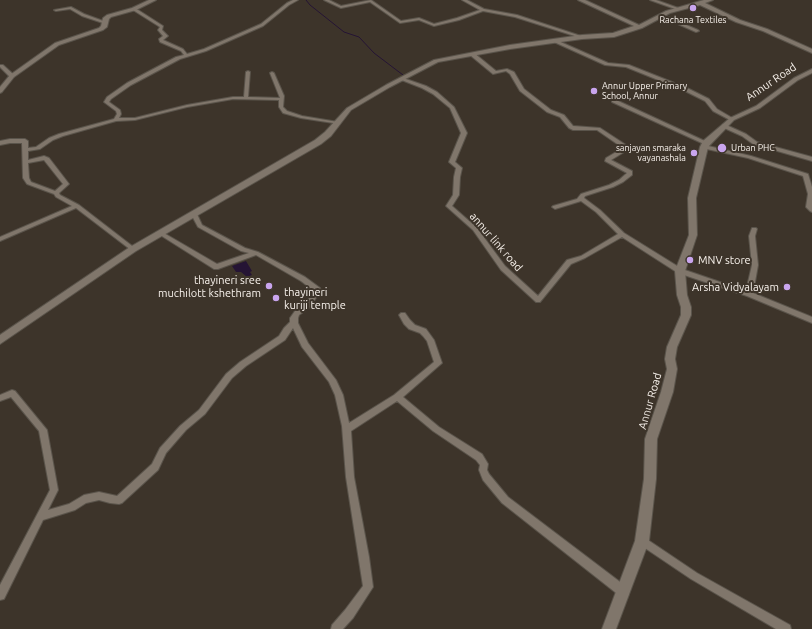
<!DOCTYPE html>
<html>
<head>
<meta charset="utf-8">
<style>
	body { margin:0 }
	canvas { display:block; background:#3d342a }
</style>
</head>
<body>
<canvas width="812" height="629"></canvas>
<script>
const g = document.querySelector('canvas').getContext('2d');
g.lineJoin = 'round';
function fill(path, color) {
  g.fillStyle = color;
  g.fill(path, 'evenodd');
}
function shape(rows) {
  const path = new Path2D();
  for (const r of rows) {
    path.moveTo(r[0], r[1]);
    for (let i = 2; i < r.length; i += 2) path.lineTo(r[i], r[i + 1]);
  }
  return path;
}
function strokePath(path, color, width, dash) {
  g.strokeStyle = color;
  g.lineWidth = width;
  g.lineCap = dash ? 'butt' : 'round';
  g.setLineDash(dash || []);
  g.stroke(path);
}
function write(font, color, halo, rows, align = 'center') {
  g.font = font + ' Ubuntu,sans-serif';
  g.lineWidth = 4;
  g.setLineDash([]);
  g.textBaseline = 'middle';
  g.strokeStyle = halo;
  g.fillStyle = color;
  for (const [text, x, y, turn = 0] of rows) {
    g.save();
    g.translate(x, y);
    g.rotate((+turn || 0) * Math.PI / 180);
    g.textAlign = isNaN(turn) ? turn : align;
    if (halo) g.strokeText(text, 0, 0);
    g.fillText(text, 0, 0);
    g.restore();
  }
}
fill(shape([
	[246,261,252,271,250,272,252,275,247,277,241,272,236,272,232,266]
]), '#251434');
strokePath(shape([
	[306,0,310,5,344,32,359,37,374,53,403,75]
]), '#251434', 1);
const minor = shape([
	[293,0,298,0,289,5,263,26,206,51,180,59,131,85,111,99,109,102,120,110,121,114,119,118,135,118,187,105,233,97,244,97,246,72,248,71,250,72,248,97,280,98,270,73,272,72,274,73,284,96,283,107,287,111,302,116,338,122,340,122,340,124,301,118,283,113,279,107,279,100,233,99,187,107,135,120,116,121,63,136,53,140,40,149,28,151,28,160,44,156,49,158,69,184,59,193,60,195,79,205,136,249,135,250,131,250,76,208,0,241,0,237,72,206,56,197,54,194,27,184,23,178,22,143,10,143,0,145,0,141,10,139,25,139,28,141,28,148,36,147,49,138,59,134,114,119,117,114,116,111,104,102,107,97,127,83,176,57,184,55,181,51,160,42,159,39,163,36,158,30,160,27,133,10,133,8,135,8,163,26,162,30,168,36,163,40,183,49,187,54,204,49,261,24,287,3,293,0],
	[44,160,63,184,55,191,31,182,29,178,28,163,44,160],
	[324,0,329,0,341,6,371,0,401,21,419,18,434,24,457,18,480,10,462,0,467,0,484,9,517,15,584,37,581,38,515,17,483,11,459,20,434,26,419,20,400,23,370,2,341,8,324,0],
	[650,0,656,0,681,9,678,10,650,0],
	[71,7,84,14,106,22,103,23,82,16,70,9,56,11,54,10,71,7],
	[663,15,698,30,699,31,696,32,662,17,661,16,663,15],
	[554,40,556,40,608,63,629,65,687,88,709,99,717,109,734,119,730,120,713,111,705,101,683,90,626,67,605,65,554,42,554,40],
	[470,53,474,53,496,71,507,69,514,72,524,89,551,110,564,115,573,126,600,128,629,147,629,149,611,160,632,171,632,175,623,182,613,187,585,196,584,198,600,210,624,233,682,269,746,291,752,265,749,236,752,228,756,228,757,229,755,236,758,265,753,293,812,317,812,323,747,296,678,273,622,237,585,258,571,264,540,302,536,302,501,270,473,230,446,206,453,195,454,177,456,168,449,162,461,133,450,108,433,94,422,88,399,79,403,78,426,86,437,92,454,107,467,133,455,162,462,168,460,177,459,195,452,206,477,228,505,266,538,296,567,260,581,256,618,234,596,212,581,201,555,209,552,207,553,206,577,199,581,194,609,185,619,180,627,173,605,161,606,158,623,148,597,130,573,130,569,128,560,117,547,112,520,91,510,74,506,71,493,74,470,55,470,53],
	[0,65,3,65,14,75,14,77,10,77,0,67,0,65],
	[612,100,616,100,709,143,706,145,704,144,612,102,612,100],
	[724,124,746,134,757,142,812,157,812,161,753,144,742,136,722,127,722,125,724,124],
	[704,145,751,156,808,174,812,187,812,212,810,211,806,207,808,194,803,176,748,158,702,148,702,146,704,145],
	[194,212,197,214,202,225,245,248,258,252,305,277,320,288,321,290,310,307,299,315,298,318,298,323,308,343,336,380,343,395,349,423,394,395,434,362,427,341,423,336,420,333,409,329,404,324,399,315,401,313,405,313,410,320,415,325,426,329,434,340,442,363,403,397,439,427,482,454,488,464,487,470,489,474,508,497,628,588,629,592,628,596,624,597,620,596,502,503,483,480,479,470,480,465,476,460,433,431,397,401,351,431,354,477,369,557,373,587,353,618,343,629,331,629,332,625,345,610,363,586,346,477,342,426,335,395,329,382,302,347,293,328,285,340,246,366,232,378,205,414,186,430,166,453,158,470,122,503,119,504,110,503,99,500,86,503,75,510,43,520,4,599,0,600,0,585,50,490,39,431,11,397,0,401,0,395,12,390,15,391,47,430,58,490,48,510,69,504,84,495,99,492,117,496,152,464,160,448,180,426,199,410,226,374,240,362,279,336,284,328,290,322,290,318,295,311,306,303,314,291,301,281,256,255,218,269,214,269,157,233,160,231,162,232,217,264,249,253,241,251,198,227,191,214,194,212],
	[642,536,697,573,790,625,791,629,776,629,691,579,639,544,637,541,639,538,642,536]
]);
const secondary = shape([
	[149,0,156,0,136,10,111,17,109,19,107,27,103,30,59,45,14,77,2,92,0,93,0,87,10,75,55,43,99,28,101,26,103,18,107,15,132,8,149,0],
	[578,0,585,0,639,25,666,11,704,0,713,0,705,3,740,20,767,29,812,49,812,53,763,31,736,22,700,5,670,13,642,28,614,37,582,39,510,49,438,62,390,87,351,110,331,136,321,144,136,251,0,344,0,335,130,247,315,140,325,132,347,108,386,85,434,60,510,45,582,35,613,33,634,26,578,0],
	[812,69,812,73,798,80,760,108,734,120,708,147,696,198,697,235,685,271,687,295,691,307,691,315,677,347,675,359,677,369,673,392,657,439,656,479,649,541,616,629,602,629,635,541,644,479,645,439,661,392,667,369,665,359,667,347,681,315,681,307,677,295,675,271,689,235,688,198,700,147,703,141,730,118,756,106,794,78,812,69]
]);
strokePath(minor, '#5a544b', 2);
strokePath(secondary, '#5a544b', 2);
fill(minor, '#80766b');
fill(secondary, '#80766b');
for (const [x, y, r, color] of [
	[693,8,4,"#c9a5ee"],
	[594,91,4,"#c9a5ee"],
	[722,148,5,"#c9a5ee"],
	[694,153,4,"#c9a5ee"],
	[690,260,4,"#c9a5ee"],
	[269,286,4,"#c9a5ee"],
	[787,287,4,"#c9a5ee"],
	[276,298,4,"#c9a5ee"]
]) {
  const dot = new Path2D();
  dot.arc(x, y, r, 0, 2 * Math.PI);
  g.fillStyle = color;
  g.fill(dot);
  strokePath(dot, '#3d342a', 1.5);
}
write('9px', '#f8f2ec', '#3d342a', [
	["Rachana Textiles",693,20,"center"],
	["Annur Upper Primary",602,86],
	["School, Annur",602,96],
	["sanjayan smaraka",686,148,"right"],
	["vayanashala",686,158,"right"],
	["Urban PHC",731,148]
], 'left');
write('11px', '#f8f2ec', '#3d342a', [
	["Annur Road",771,82,-34],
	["annur link road",496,242,49],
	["Annur Road",650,401,-74]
]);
write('11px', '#f8f2ec', '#3d342a', [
	["MNV store",698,260],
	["thayineri sree",261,280,"right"],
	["muchilott kshethram",261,293,"right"],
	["Arsha Vidyalayam",779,287,"right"],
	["thayineri",284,292],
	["kuriji temple",284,305]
], 'left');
</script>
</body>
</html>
